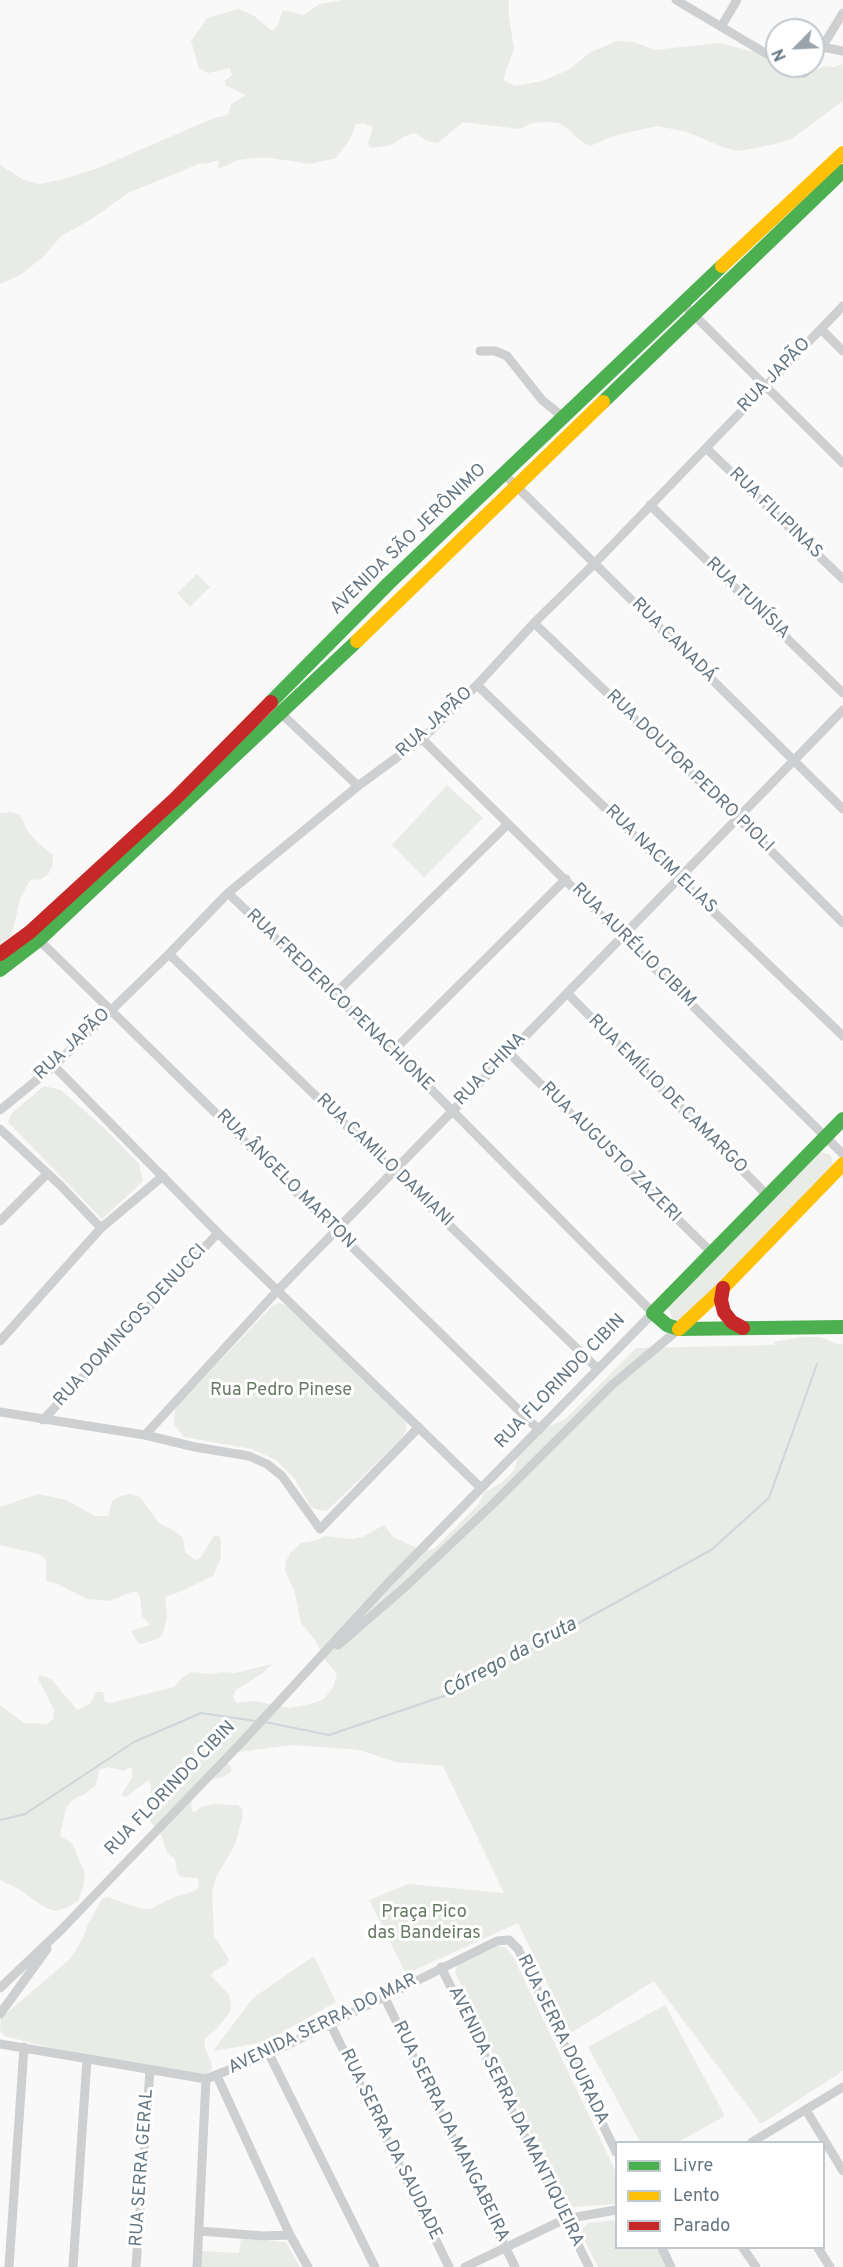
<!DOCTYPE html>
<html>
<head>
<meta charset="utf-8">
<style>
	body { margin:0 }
	#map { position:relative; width:843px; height:2267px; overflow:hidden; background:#f9f9f9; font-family:Overpass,sans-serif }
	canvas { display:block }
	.legend { position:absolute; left:615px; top:2141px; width:210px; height:108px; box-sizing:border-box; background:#fff; border:2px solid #c1c8cd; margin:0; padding:8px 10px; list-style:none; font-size:18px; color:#657683 }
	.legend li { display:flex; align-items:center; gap:12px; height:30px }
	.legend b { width:30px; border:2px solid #c1c8cd }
	.north { position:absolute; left:765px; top:18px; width:60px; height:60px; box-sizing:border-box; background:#fff; border:2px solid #c1c8cd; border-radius:50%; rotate:246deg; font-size:16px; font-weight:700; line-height:24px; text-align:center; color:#657683 }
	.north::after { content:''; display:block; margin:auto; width:21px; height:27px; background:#99a4ac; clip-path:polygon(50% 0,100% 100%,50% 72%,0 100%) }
</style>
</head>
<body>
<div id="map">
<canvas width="843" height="2267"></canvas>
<ul class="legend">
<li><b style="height:8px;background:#4caf50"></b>Livre</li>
<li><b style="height:8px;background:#ffc107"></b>Lento</li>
<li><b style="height:8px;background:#c62828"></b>Parado</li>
</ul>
<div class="north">N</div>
</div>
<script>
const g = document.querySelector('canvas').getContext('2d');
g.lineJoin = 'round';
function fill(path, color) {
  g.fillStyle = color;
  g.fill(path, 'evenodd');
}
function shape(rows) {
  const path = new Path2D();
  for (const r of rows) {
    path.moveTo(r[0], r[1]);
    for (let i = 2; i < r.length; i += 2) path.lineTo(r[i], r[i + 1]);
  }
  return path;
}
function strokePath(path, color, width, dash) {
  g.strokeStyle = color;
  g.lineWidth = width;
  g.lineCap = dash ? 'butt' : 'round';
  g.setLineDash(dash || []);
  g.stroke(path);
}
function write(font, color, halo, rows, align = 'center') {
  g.font = font + ' Overpass,sans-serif';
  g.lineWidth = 6;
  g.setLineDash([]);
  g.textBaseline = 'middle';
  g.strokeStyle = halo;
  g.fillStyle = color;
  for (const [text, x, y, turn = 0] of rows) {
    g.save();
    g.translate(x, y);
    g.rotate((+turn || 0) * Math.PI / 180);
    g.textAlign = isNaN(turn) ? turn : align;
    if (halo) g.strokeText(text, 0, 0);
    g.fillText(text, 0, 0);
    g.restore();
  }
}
fill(shape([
	[343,0,509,0,509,17,514,48,503,80,516,86,542,81,568,70,591,52,617,41,634,42,654,50,720,43,759,53,777,63,777,66,783,66,807,75,824,66,834,67,843,64,843,101,793,138,775,144,739,151,725,148,687,132,658,126,616,135,590,146,579,140,569,129,558,123,545,122,532,123,519,129,463,122,438,143,428,141,414,133,403,137,392,145,373,148,369,147,368,143,373,127,363,123,356,124,350,139,336,158,310,164,271,158,255,158,238,160,218,169,219,160,206,164,201,163,128,193,90,220,61,236,43,257,20,275,0,284,0,165,24,180,39,184,64,179,98,168,214,118,228,115,231,104,246,95,225,85,225,81,232,75,230,68,208,73,199,68,191,41,207,18,238,9,253,15,272,31,278,25,283,10,303,15,320,4],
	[197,574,210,587,190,607,177,593],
	[447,785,483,818,424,878,392,845],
	[12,812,20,815,28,832,38,843,53,855,53,865,49,873,42,879,38,880,33,879,29,882,20,900,12,933,0,949,0,813],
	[44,1086,61,1090,103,1127,139,1164,143,1181,102,1219,8,1122,12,1113],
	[820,1152,831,1155,833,1167,687,1320,679,1321,672,1318,668,1307],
	[279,1303,289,1307,405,1420,406,1426,406,1431,400,1440,328,1510,322,1511,311,1507,295,1479,276,1460,252,1449,184,1437,174,1424,175,1408,273,1305],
	[803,1337,821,1337,837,1344,843,1344,843,2071,761,2124,654,1981,571,2033,518,1923,406,1974,369,1900,409,1884,504,1893,443,1766,395,1762,363,1751,349,1749,292,1745,238,1752,225,1761,231,1767,231,1772,221,1778,210,1779,195,1790,191,1804,193,1813,201,1807,213,1804,238,1805,243,1810,242,1820,235,1845,216,1877,212,1892,214,1936,229,1959,226,1965,214,1971,211,1976,229,1995,231,2005,230,2012,215,2031,205,2038,205,2048,212,2065,211,2071,206,2075,64,2051,4,2036,0,2030,1,2018,70,1959,84,1936,87,1926,102,1899,107,1897,139,1908,150,1909,174,1897,195,1891,199,1886,198,1878,181,1877,177,1873,175,1859,168,1854,159,1830,149,1821,147,1813,151,1789,150,1781,146,1782,126,1797,122,1796,123,1792,132,1778,132,1770,130,1767,124,1771,108,1767,99,1770,97,1782,94,1787,85,1794,72,1800,66,1808,60,1836,72,1843,85,1873,83,1888,78,1901,67,1908,54,1911,41,1905,17,1888,0,1880,0,1705,24,1723,47,1724,53,1719,54,1710,38,1679,40,1675,51,1679,77,1710,90,1704,96,1692,103,1692,105,1702,111,1703,174,1687,182,1678,191,1672,211,1674,221,1672,235,1673,272,1664,264,1672,236,1690,233,1696,236,1703,254,1701,290,1708,311,1704,324,1699,333,1687,337,1674,324,1659,315,1640,301,1623,295,1593,285,1570,286,1561,291,1552,301,1543,315,1541,325,1536,352,1539,362,1537,384,1525,393,1537,419,1549,429,1550,435,1548,478,1505,485,1492,500,1484,515,1469,517,1458,534,1438,549,1426,564,1420,636,1348,775,1345,774,1342],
	[38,1494,66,1500,95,1516,108,1516,112,1501,121,1496,130,1494,140,1497,160,1524,175,1531,183,1538,185,1552,195,1560,201,1557,214,1536,219,1536,221,1540,221,1558,213,1576,182,1591,165,1597,167,1617,163,1633,159,1638,142,1644,138,1643,131,1631,151,1625,142,1616,140,1596,137,1592,132,1592,109,1601,87,1599,55,1583,46,1581,46,1562,44,1557,38,1554,0,1545,0,1507],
	[496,1946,505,1947,512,1954,616,2172,616,2204,573,2207,562,2200,455,1972,458,1964],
	[314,1956,336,2002,265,2042,213,2051,253,1998],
	[665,2005,725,2116,678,2142,640,2142,588,2047],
	[616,2220,616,2248,659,2248,668,2267,598,2267,580,2232,588,2223],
	[241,2239,286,2242,300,2267,201,2267,202,2251,239,2253]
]), '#e8ebe6');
strokePath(shape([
	[265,1722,329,1735,450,1694,711,1550,769,1498,817,1364],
	[0,1820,25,1814,134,1742,201,1713,256,1721]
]), '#ced6d9', 2);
strokePath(shape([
	[676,0,777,60],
	[721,27,737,0],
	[822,47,843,51],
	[813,62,843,13],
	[787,66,798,72,804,73,811,66],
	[682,303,843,463],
	[821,329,843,351],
	[480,351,495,351,507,356,542,400,563,417],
	[706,448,843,579],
	[503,473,843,809],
	[650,505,843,693],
	[534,623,738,818,843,923],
	[477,685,843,1036],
	[270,703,358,786],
	[422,739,843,1154],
	[37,938,539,1430],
	[169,954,598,1369],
	[567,993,768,1196],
	[334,995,508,824],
	[393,1051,566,879],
	[508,1052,712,1253],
	[54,1066,218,1233,481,1488],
	[0,1110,54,1066,169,954,228,893,358,786,422,739,477,685,534,623,595,563,843,306],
	[0,1129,61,1186,101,1228],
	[0,1221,47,1174],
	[0,1341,101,1228,163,1176],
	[0,1412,145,1435,195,1447,249,1456,267,1464,282,1476,320,1529,419,1427],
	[43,1420,218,1233],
	[145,1435,278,1290,843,710],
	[338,1645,405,1587,494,1503,612,1385,679,1329],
	[441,1967,589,2267],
	[0,1988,61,1930,241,1743,389,1582,653,1313,393,1051,228,893],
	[384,1996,515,2267],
	[0,2014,47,1949],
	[330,2023,449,2267],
	[0,2044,206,2079,269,2054,497,1941,509,1940,518,1949,616,2152],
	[269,2054,375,2267],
	[217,2076,290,2235,308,2267],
	[806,2110,843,2171],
	[752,2142,843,2087],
	[199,2231,264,2236,290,2235],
	[662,2248,671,2267],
	[743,2248,756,2267],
	[818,2248,830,2267],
	[9,2267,24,2047],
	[73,2267,87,2059],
	[136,2267,150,2070],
	[197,2267,206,2079],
	[465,2267,565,2219,616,2210]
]), '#cecfd0', 9);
strokePath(shape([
	[603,402,843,171],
	[271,702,389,583,722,266],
	[0,970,39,940,357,641],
	[843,1119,653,1313,667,1325,679,1329,843,1327]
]), '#4caf50', 14);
strokePath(shape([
	[722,266,843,153],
	[357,641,603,402],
	[679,1329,723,1288,843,1164]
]), '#ffc107', 14);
strokePath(shape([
	[0,954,30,932,175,799,271,702],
	[723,1288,721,1300,724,1312,732,1322,743,1328]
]), '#c62828', 14);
write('18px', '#657683', '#fff', [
	["RUA JAPÃO",775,376,-46],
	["RUA FILIPINAS",775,514,44],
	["AVENIDA SÃO JERÔNIMO",409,540,-44],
	["RUA TUNÍSIA",747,599,44],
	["RUA CANADÁ",673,641,45],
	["RUA JAPÃO",435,723,-42],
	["RUA DOUTOR PEDRO PIOLI",689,772,44],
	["RUA NACIM ELIAS",660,860,44],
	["RUA AURÉLIO CIBIM",633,946,45],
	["RUA FREDERICO PENACHIONE",339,1001,44],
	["RUA JAPÃO",73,1045,-43],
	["RUA CHINA",491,1070,-46],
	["RUA EMÍLIO DE CAMARGO",667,1095,45],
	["RUA AUGUSTO ZAZERI",610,1153,45],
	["RUA CAMILO DAMIANI",384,1161,44],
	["RUA ÂNGELO MARTON",285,1180,45],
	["RUA DOMINGOS DENUCCI",131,1326,-47],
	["RUA FLORINDO CIBIN",561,1382,-46],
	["RUA FLORINDO CIBIN",171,1789,-46],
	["AVENIDA SERRA DO MAR",323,2025,-26],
	["RUA SERRA DOURADA",562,2040,64],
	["AVENIDA SERRA DA MANTIQUEIRA",515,2117,64],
	["RUA SERRA DA MANGABEIRA",450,2132,64],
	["RUA SERRA DA SAUDADE",390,2145,64],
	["RUA SERRA GERAL",143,2168,-86]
]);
write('18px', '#687a64', '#fff', [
	["Rua Pedro Pinese",281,1391],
	["Praça Pico",424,1913],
	["das Bandeiras",424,1934]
]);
write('italic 20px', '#60757c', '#fff', [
	["Córrego da Gruta",510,1659,-28]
]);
</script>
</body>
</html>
